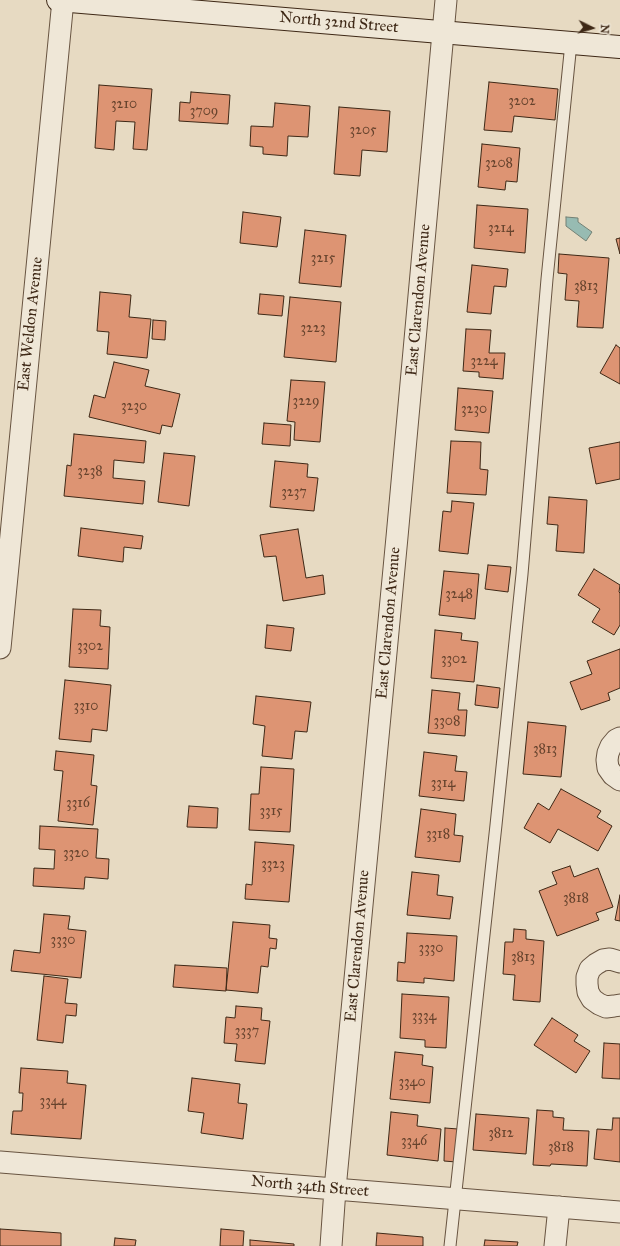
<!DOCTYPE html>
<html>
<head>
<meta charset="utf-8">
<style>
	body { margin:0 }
	#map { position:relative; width:620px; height:1246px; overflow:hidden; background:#e7dac2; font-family:"IM FELL Great Primer",serif }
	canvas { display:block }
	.north { position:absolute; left:572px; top:8px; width:40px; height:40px; -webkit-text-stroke:3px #efe7d7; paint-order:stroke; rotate:95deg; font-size:11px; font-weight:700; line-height:16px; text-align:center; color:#3e2816 }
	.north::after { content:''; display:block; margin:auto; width:14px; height:18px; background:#3e2816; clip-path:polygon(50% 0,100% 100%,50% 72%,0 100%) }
</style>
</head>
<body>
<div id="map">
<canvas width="620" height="1246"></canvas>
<div class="north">N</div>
</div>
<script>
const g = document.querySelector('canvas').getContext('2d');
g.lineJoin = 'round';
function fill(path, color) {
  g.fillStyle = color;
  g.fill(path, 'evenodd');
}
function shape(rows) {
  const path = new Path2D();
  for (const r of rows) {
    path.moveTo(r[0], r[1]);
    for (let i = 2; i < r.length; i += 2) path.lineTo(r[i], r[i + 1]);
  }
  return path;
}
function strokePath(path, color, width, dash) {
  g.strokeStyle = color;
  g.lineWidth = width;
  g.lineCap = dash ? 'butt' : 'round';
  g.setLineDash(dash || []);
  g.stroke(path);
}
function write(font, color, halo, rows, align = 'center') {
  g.font = font + ' "IM FELL Great Primer",serif';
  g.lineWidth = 4;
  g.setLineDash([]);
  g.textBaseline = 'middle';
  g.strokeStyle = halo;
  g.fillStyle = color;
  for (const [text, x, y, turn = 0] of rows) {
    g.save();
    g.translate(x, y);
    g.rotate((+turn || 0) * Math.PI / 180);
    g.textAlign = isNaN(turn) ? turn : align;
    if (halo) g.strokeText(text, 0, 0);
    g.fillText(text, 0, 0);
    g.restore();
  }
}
const water = shape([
	[566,217,578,218,578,222,592,232,586,241,566,226,566,217]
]);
fill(water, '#97bbb2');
strokePath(water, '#738074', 1);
const building = shape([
	[489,82,558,89,555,120,514,116,512,132,484,130,489,82],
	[99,85,152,89,147,150,133,149,135,122,116,121,114,150,95,148,99,85],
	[191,92,230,95,228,124,179,121,180,102,190,103,191,92],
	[275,103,310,106,308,137,288,136,287,156,263,154,263,147,250,146,251,126,273,127,275,103],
	[339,107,390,111,387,152,362,150,360,176,334,174,339,107],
	[482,144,520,148,517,182,506,181,505,190,478,187,482,144],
	[477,205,528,209,525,253,474,248,477,205],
	[243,212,281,217,277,247,240,243,243,212],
	[305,230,346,235,341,287,299,283,305,230],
	[620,238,620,254,616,239,620,238],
	[559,254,609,258,603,328,577,327,579,301,565,300,567,274,558,273,559,254],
	[472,265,508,269,506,287,494,286,491,314,467,312,472,265],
	[100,292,131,295,129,317,151,319,147,358,107,354,109,332,97,331,100,292],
	[260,294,284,296,282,316,258,314,260,294],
	[290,297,341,302,336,362,284,357,290,297],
	[153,320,166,321,165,340,152,339,153,320],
	[466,329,491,330,489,353,505,353,503,379,479,377,479,372,463,371,466,329],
	[616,345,620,348,620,384,600,373,616,345],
	[114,362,149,370,145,386,180,394,172,427,162,425,160,434,89,417,94,395,105,398,114,362],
	[291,380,325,382,320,442,294,440,295,422,287,421,291,380],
	[458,388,493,391,489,433,455,430,458,388],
	[264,423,291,425,290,446,262,444,264,423],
	[74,434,146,441,144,463,114,460,113,478,145,481,143,504,64,496,67,465,71,466,74,434],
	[451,441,481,442,480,469,488,470,486,495,447,493,451,441],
	[620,442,620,479,596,484,589,448,620,442],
	[164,453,195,456,189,506,158,502,164,453],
	[275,461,308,464,307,477,318,478,314,511,270,507,275,461],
	[549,497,587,500,584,553,556,551,558,525,547,524,549,497],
	[452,501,474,503,468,554,439,551,443,511,451,512,452,501],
	[81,528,143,536,141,549,124,547,123,562,78,556,81,528],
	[298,529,306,578,323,575,325,594,283,601,276,556,264,557,260,535,298,529],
	[488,565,511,567,508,592,485,589,488,565],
	[594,569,620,585,619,592,620,593,620,625,614,635,592,622,600,609,578,595,594,569],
	[444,571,479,574,475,619,439,615,444,571],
	[73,609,101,610,100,626,110,627,108,669,69,667,73,609],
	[267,625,294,628,291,651,265,648,267,625],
	[435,630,462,633,461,640,478,642,474,682,431,678,435,630],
	[620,649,620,688,608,693,610,700,581,710,570,682,592,674,587,661,620,649],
	[65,680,111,685,107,731,92,729,91,742,59,739,65,680],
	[477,685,500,688,498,708,475,705,477,685],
	[432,690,460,693,458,710,467,710,465,736,428,733,432,690],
	[256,696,311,702,307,732,295,731,292,759,262,756,265,726,253,724,256,696],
	[528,722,566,726,561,777,523,774,528,722],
	[56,751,94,755,91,785,97,786,93,825,58,821,63,771,54,770,56,751],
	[424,752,457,756,455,771,467,772,464,801,419,796,424,752],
	[261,767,294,769,290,832,249,830,251,794,259,794,261,767],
	[561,789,601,811,597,817,612,826,598,851,558,829,550,843,524,828,538,803,549,810,561,789],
	[189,806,218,808,217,828,187,827,189,806],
	[421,809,456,814,454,835,463,836,460,862,415,857,421,809],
	[40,826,98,829,96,858,109,859,108,879,85,877,84,889,33,886,34,868,54,869,55,850,39,849,40,826],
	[255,842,294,845,289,902,245,899,246,884,252,885,255,842],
	[570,866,574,877,598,868,613,907,596,913,599,920,557,936,539,891,557,884,552,872,570,866],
	[412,872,439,875,437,895,453,897,450,919,407,915,412,872],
	[620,895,620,921,615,920,620,895],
	[44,914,70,916,68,929,86,931,81,978,11,971,14,950,40,953,44,914],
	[233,922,270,925,269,938,277,939,276,949,270,948,268,967,261,966,258,993,226,990,233,922],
	[514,929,526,930,526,939,544,941,540,1002,513,1000,515,975,503,974,505,942,513,942,514,929],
	[407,933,457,936,454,981,424,978,424,983,397,981,398,962,405,963,407,933],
	[175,965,227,968,226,991,173,987,175,965],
	[44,976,68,979,65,1003,77,1004,76,1016,66,1015,63,1043,37,1040,44,976],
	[402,994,449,997,446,1048,425,1047,425,1040,400,1038,402,994],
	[236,1006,262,1008,261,1020,270,1021,265,1064,235,1061,237,1044,224,1043,226,1017,235,1018,236,1006],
	[552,1018,578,1035,574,1041,590,1051,576,1073,534,1045,552,1018],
	[604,1043,620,1044,620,1079,602,1078,604,1043],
	[395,1052,423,1055,422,1065,433,1067,430,1103,390,1099,395,1052],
	[21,1068,68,1071,67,1083,86,1085,81,1139,11,1134,13,1111,22,1111,23,1093,19,1093,21,1068],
	[192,1078,240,1084,238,1103,247,1104,243,1139,201,1133,204,1113,188,1111,192,1078],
	[537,1110,553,1111,553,1117,564,1118,563,1130,589,1131,587,1166,551,1164,550,1166,533,1165,537,1110],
	[391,1112,418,1115,417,1126,441,1129,438,1161,387,1155,391,1112],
	[476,1114,529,1118,526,1154,473,1150,476,1114],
	[613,1118,620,1118,620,1162,594,1159,597,1129,612,1130,613,1118],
	[445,1128,458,1129,456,1162,444,1161,445,1128],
	[0,1229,61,1233,61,1246,0,1246,0,1229],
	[221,1229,244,1231,243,1246,220,1246,221,1229],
	[377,1233,423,1237,423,1246,376,1246,377,1233],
	[115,1238,136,1240,135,1246,114,1246,115,1238],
	[250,1240,294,1244,294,1246,250,1246,250,1240],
	[485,1240,518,1242,517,1246,484,1246,485,1240]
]);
fill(building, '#dd9473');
strokePath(building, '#3e2816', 1);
const service = shape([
	[450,1246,496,825,522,574,547,279,571,43]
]);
const minor = shape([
	[0,648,63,0],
	[620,738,616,740,611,746,608,753,607,760,608,768,613,775,620,780],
	[620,962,610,959,603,960,596,964,590,969,587,977,587,984,588,992,592,999,599,1004,606,1007,614,1006,620,1005],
	[0,1162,620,1212],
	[331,1246,335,1189,397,537,446,0],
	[555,1246,559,1207]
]);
const secondary = shape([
	[58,0,620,47]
]);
strokePath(service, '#685441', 13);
strokePath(minor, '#685441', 23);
strokePath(secondary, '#3e2816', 24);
strokePath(service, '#efe7d7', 11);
strokePath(minor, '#efe7d7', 21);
strokePath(secondary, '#efe7d7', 22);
write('14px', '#66432d', null, [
	["3202",522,102],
	["3210",124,105],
	["3709",204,112],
	["3205",363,131],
	["3208",499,164],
	["3214",501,229],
	["3215",323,259],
	["3813",586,287],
	["3223",313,329],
	["3224",484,362],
	["3229",306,402],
	["3230",134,407],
	["3230",474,410],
	["3238",90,472],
	["3237",294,493],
	["3248",459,595],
	["3302",90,647],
	["3302",454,660],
	["3310",86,707],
	["3308",447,722],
	["3813",545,750],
	["3314",443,784],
	["3316",78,804],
	["3315",271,812],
	["3318",438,835],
	["3320",76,854],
	["3323",273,865],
	["3818",576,899],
	["3330",63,941],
	["3330",431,949],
	["3813",523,958],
	["3334",424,1017],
	["3337",247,1032],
	["3340",412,1083],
	["3344",53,1102],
	["3812",501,1134],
	["3346",414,1142],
	["3818",561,1148]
]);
write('16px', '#3e2816', '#efe7d7', [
	["North 32nd Street",339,23,5],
	["East Clarendon Avenue",419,300,-85],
	["East Weldon Avenue",31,324,-84],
	["East Clarendon Avenue",389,623,-85],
	["East Clarendon Avenue",358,946,-85],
	["North 34th Street",310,1187,5]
]);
</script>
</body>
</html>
